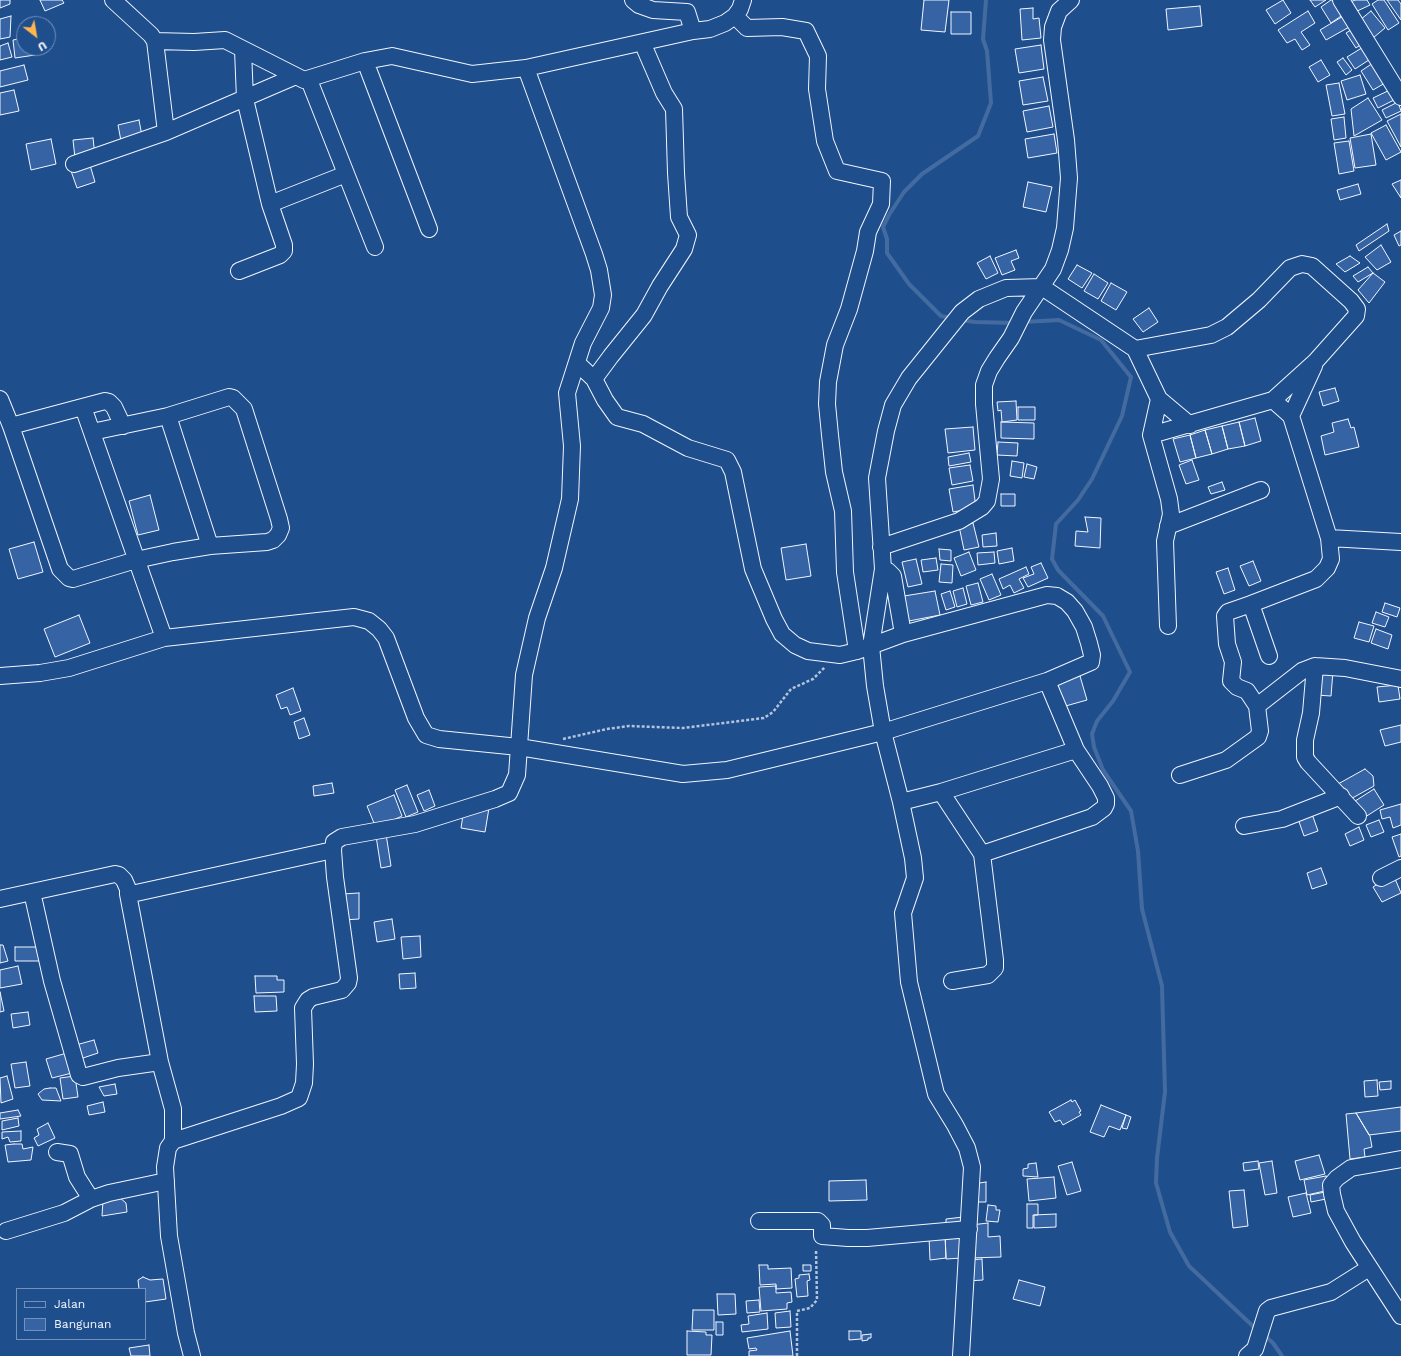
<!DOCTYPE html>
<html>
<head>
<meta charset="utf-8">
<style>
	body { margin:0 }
	#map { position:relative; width:1401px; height:1356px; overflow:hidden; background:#1f4e8c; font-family:"Work Sans",sans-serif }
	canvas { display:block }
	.legend { position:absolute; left:16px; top:1288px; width:130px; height:52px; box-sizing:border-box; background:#1f4e8c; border:1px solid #7391ba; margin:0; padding:5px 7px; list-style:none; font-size:12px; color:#f2f6ff }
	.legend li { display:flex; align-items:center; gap:8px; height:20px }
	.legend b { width:20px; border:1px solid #7391ba }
	.north { position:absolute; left:16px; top:16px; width:40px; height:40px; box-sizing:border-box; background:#1f4e8c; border:1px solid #7391ba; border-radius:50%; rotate:149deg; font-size:11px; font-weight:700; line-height:16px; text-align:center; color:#f2f6ff }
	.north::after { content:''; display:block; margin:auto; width:14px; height:18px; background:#ffb74d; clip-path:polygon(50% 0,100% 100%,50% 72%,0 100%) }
</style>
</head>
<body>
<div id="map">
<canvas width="1401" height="1356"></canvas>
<ul class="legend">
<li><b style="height:5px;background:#1f4e8c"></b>Jalan</li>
<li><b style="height:11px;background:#3563a3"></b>Bangunan</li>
</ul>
<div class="north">U</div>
</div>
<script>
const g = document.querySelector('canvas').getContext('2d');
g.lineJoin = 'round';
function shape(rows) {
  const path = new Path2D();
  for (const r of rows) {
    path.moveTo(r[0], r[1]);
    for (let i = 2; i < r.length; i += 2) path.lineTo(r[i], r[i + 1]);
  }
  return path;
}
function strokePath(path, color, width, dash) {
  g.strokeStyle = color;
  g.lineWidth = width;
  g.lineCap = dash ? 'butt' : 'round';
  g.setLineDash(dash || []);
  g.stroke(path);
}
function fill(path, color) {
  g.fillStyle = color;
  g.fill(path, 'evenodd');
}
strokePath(shape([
	[952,318,941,316,909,284,887,253,887,239,883,227,889,215,904,192,922,174,978,136,991,103,987,51,983,39,986,0],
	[961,320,975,322,1014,323],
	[1023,322,1059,320,1101,340,1131,377,1122,416,1092,479,1078,500,1056,524,1052,559,1058,570,1103,616,1130,672,1113,701,1097,721,1092,734,1094,747,1103,770,1131,811,1138,851,1142,909,1162,986,1165,1092,1157,1158,1156,1183,1170,1232,1189,1266,1257,1330],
	[1264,1335,1273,1343,1282,1356]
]), '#446ba0', 4);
const building = shape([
	[0,0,10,0,10,4,0,8,0,0],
	[40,0,62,0,64,3,45,11,40,0],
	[924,0,949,0,945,32,921,30,924,0],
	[1283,0,1291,13,1275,24,1266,10,1283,0],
	[1310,0,1326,0,1315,7,1310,0],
	[1331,0,1334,0,1344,14,1331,23,1321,7,1331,0],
	[1355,0,1367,0,1370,5,1353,13,1348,3,1355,0],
	[1378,0,1384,0,1399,23,1388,30,1372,4,1378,0],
	[1387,0,1398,0,1401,4,1401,20,1387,0],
	[1200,6,1202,26,1168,30,1166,9,1200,6],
	[1033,8,1033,19,1039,18,1041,38,1022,40,1020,9,1033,8],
	[1308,11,1315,23,1301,32,1310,45,1302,50,1295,39,1287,43,1278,30,1308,11],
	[1371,11,1385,28,1373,38,1360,20,1371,11],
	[951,12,971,12,971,34,951,34,951,12],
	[1345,15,1351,26,1326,40,1320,30,1345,15],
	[11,16,10,37,0,39,0,19,11,16],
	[1354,28,1363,43,1356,48,1346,33,1354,28],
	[24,38,24,48,34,48,35,55,15,58,13,40,24,38],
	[8,43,12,57,0,60,0,46,8,43],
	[1041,45,1044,69,1019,73,1015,49,1041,45],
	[1365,46,1372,58,1355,69,1347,57,1365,46],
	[1343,58,1352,70,1346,75,1337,62,1343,58],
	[1321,60,1330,75,1318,82,1309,67,1321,60],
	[1373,63,1385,83,1373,90,1361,71,1373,63],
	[24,65,28,80,0,87,0,71,24,65],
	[1360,75,1366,94,1347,100,1341,81,1360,75],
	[1043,77,1048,101,1023,105,1019,81,1043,77],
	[1339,83,1345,114,1332,116,1326,85,1339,83],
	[1392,89,1396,99,1378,108,1373,98,1392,89],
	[14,90,19,111,0,115,0,93,14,90],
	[1368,98,1382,120,1354,136,1351,109,1368,98],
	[1398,102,1401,111,1386,118,1382,110,1398,102],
	[1049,106,1053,127,1027,132,1023,111,1049,106],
	[1401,114,1401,147,1387,121,1401,114],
	[1344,117,1346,138,1334,140,1331,119,1344,117],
	[139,120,142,136,121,141,118,125,139,120],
	[1386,125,1401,152,1386,160,1371,133,1386,125],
	[1054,134,1057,153,1028,158,1025,139,1054,134],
	[1371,134,1376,165,1355,168,1350,138,1371,134],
	[93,138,95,156,75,158,73,140,93,138],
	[51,139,56,164,31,170,26,144,51,139],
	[1349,141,1354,171,1339,174,1334,143,1349,141],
	[90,165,95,182,77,188,71,171,90,165],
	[1401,180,1401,198,1392,184,1401,180],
	[1028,182,1052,187,1046,212,1023,207,1028,182],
	[1358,184,1361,194,1340,200,1337,190,1358,184],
	[1387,224,1389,231,1359,251,1356,245,1387,224],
	[1401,231,1401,245,1399,246,1394,235,1401,231],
	[1381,245,1391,262,1377,270,1365,257,1381,245],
	[1016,250,1019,258,1011,261,1015,270,1002,275,995,258,1016,250],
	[990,256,998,273,986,279,977,263,990,256],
	[1350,256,1360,263,1345,272,1336,264,1350,256],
	[1077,265,1092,273,1082,288,1068,279,1077,265],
	[1368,267,1373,273,1358,282,1353,276,1368,267],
	[1373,273,1385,282,1369,303,1358,290,1373,273],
	[1094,274,1108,283,1098,299,1084,291,1094,274],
	[1111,283,1127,292,1116,310,1101,301,1111,283],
	[1149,308,1158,322,1143,332,1133,319,1149,308],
	[1335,388,1339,401,1323,406,1319,392,1335,388],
	[1016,401,1017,420,1002,422,1001,410,998,411,997,402,1016,401],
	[1018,407,1035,407,1035,420,1018,420,1018,407],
	[1255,418,1261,441,1245,446,1239,422,1255,418],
	[1348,419,1351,428,1354,427,1359,447,1325,455,1321,436,1334,432,1332,423,1348,419],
	[1001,422,1034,423,1034,439,1001,438,1001,422],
	[1239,422,1245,446,1228,449,1222,426,1239,422],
	[1222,426,1228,449,1212,454,1205,430,1222,426],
	[973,427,975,450,948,453,945,429,973,427],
	[1205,430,1212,454,1196,458,1190,435,1205,430],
	[1190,435,1196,458,1180,462,1173,439,1190,435],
	[998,442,1018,443,1017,456,997,455,998,442],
	[969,453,971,462,949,466,948,457,969,453],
	[1192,460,1199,480,1186,484,1179,465,1192,460],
	[1012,461,1024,463,1022,478,1010,476,1012,461],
	[1027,464,1037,467,1034,479,1024,477,1027,464],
	[970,465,973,481,952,485,949,468,970,465],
	[1222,482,1225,490,1211,494,1208,487,1222,482],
	[973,485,976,508,953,512,949,489,973,485],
	[1001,494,1015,494,1015,506,1001,506,1001,494],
	[150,495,159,530,138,535,129,501,150,495],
	[1085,517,1101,518,1100,548,1075,546,1076,531,1088,532,1085,517],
	[973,523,979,547,964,550,959,526,973,523],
	[996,533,997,546,983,547,982,535,996,533],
	[34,542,43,572,18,579,9,549,34,542],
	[806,544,811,576,786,580,781,548,806,544],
	[1012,548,1014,561,999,564,997,551,1012,548],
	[939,549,951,550,951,561,940,560,939,549],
	[969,552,976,570,961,576,954,558,969,552],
	[994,552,995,563,978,565,977,553,994,552],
	[936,558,938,570,923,572,921,560,936,558],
	[916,559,922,584,908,587,902,562,916,559],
	[1253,561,1261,581,1249,586,1240,566,1253,561],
	[1041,563,1048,578,1028,587,1023,578,1034,574,1031,567,1041,563],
	[941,564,953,565,952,583,939,582,941,564],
	[1026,567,1029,574,1019,579,1024,588,1014,593,1010,585,1003,589,999,579,1026,567],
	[1228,568,1235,590,1224,594,1216,572,1228,568],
	[992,574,1001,595,989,600,980,579,992,574],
	[978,583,983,602,971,605,966,586,978,583],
	[963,588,967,604,957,607,953,591,963,588],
	[935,591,940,615,909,621,904,596,935,591],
	[950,591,955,607,946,610,941,594,950,591],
	[1385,603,1400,608,1397,617,1382,612,1385,603],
	[1376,612,1389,617,1385,627,1372,623,1376,612],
	[79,615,90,643,55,657,44,629,79,615],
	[1359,622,1374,626,1369,642,1354,638,1359,622],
	[1376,629,1392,635,1388,649,1371,643,1376,629],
	[1317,670,1333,671,1331,696,1316,695,1317,670],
	[1080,676,1087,700,1062,707,1055,683,1080,676],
	[1398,685,1400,699,1379,702,1377,687,1398,685],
	[293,688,301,711,290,715,287,707,281,709,276,695,293,688],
	[304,718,310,735,299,739,294,722,304,718],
	[1401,725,1401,742,1385,746,1380,730,1401,725],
	[1365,769,1373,776,1374,786,1347,801,1346,790,1338,784,1365,769],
	[332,783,334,793,314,796,313,786,332,783],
	[407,785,418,812,406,817,395,790,407,785],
	[1374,789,1384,805,1362,819,1352,803,1374,789],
	[429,790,435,806,424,811,417,795,429,790],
	[394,795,402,816,376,828,367,806,394,795],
	[1401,804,1401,825,1393,828,1390,817,1382,819,1380,810,1401,804],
	[489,808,485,832,461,828,463,815,489,808],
	[1311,811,1318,831,1304,836,1297,816,1311,811],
	[1379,820,1384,832,1371,837,1366,825,1379,820],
	[1359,827,1364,840,1350,846,1345,834,1359,827],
	[386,834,391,866,381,868,376,836,386,834],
	[1401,834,1401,856,1399,857,1392,837,1401,834],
	[1321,868,1327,884,1312,889,1307,873,1321,868],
	[1393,874,1401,893,1382,902,1373,887,1393,874],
	[359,893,359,919,343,920,342,894,359,893],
	[392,919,395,939,377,942,374,922,392,919],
	[420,936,421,957,403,959,401,937,420,936],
	[0,945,3,945,8,961,0,963,0,945],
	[15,947,40,947,40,961,15,961,15,947],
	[18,966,22,984,0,988,0,970,18,966],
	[415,973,416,988,400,989,399,974,415,973],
	[255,976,277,976,277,980,284,980,284,992,256,993,255,976],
	[0,992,4,1011,0,1012,0,992],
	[254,996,276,996,277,1011,255,1012,254,996],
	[28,1012,30,1025,13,1028,11,1014,28,1012],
	[94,1040,98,1053,80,1059,76,1045,94,1040],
	[67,1053,72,1073,52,1078,46,1059,67,1053],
	[26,1062,30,1086,15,1088,11,1064,26,1062],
	[7,1076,13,1099,1,1103,0,1078,7,1076],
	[75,1076,78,1097,63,1099,60,1078,75,1076],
	[1377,1080,1378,1096,1365,1097,1364,1081,1377,1080],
	[1391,1081,1391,1089,1380,1090,1379,1082,1391,1081],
	[115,1084,117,1094,104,1096,99,1087,115,1084],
	[50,1088,56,1088,61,1101,42,1100,38,1094,44,1089,50,1088],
	[1071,1100,1072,1102,1075,1100,1081,1111,1079,1112,1081,1115,1063,1125,1060,1120,1055,1122,1049,1112,1071,1100],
	[103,1102,105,1112,89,1115,87,1106,103,1102],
	[1101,1105,1126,1115,1120,1130,1109,1126,1104,1137,1090,1132,1101,1105],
	[1401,1107,1401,1131,1369,1135,1356,1113,1401,1107],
	[18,1110,21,1116,0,1119,0,1113,18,1110],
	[1356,1113,1370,1136,1372,1147,1364,1149,1365,1157,1350,1159,1346,1114,1356,1113],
	[1126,1115,1131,1117,1127,1129,1122,1128,1126,1115],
	[18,1118,19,1126,2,1130,2,1121,18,1118],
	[48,1123,55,1138,38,1146,34,1138,39,1135,37,1129,48,1123],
	[21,1131,21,1141,10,1142,8,1137,2,1139,2,1132,21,1131],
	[14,1144,22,1144,23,1149,33,1147,31,1160,8,1162,5,1145,14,1144],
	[1319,1155,1325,1174,1300,1180,1295,1161,1319,1155],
	[1258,1161,1259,1169,1244,1171,1243,1163,1258,1161],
	[1272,1161,1277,1193,1265,1195,1259,1163,1272,1161],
	[1072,1162,1081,1191,1067,1195,1058,1166,1072,1162],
	[1036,1163,1038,1177,1023,1176,1023,1169,1028,1168,1028,1164,1036,1163],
	[1326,1176,1329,1190,1307,1195,1304,1180,1326,1176],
	[1054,1177,1056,1198,1029,1201,1027,1179,1054,1177],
	[866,1180,867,1200,829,1201,829,1181,866,1180],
	[986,1182,986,1202,971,1202,973,1184,986,1182],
	[1244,1190,1248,1226,1233,1228,1229,1191,1244,1190],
	[1330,1191,1331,1198,1311,1202,1310,1195,1330,1191],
	[1306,1193,1311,1213,1293,1217,1288,1197,1306,1193],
	[119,1197,126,1203,127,1212,102,1216,103,1200,119,1197],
	[1027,1204,1038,1204,1038,1215,1033,1215,1033,1228,1027,1228,1027,1204],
	[988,1205,996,1206,996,1210,1000,1210,998,1222,986,1221,988,1205],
	[1056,1214,1056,1227,1034,1228,1034,1215,1056,1214],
	[963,1217,964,1229,946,1226,946,1219,963,1217],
	[988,1223,988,1237,1000,1236,1001,1257,970,1258,971,1225,988,1223],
	[945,1231,963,1234,962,1258,946,1259,945,1231],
	[945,1235,946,1258,930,1260,929,1237,945,1235],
	[982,1259,983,1280,968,1281,968,1260,982,1259],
	[759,1265,768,1265,768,1269,791,1268,792,1288,776,1289,776,1284,760,1285,759,1265],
	[803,1265,811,1265,811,1271,803,1271,803,1265],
	[809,1274,810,1280,807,1281,808,1296,797,1297,795,1279,799,1278,799,1275,809,1274],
	[143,1277,150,1280,163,1279,166,1299,145,1302,145,1289,139,1289,138,1280,143,1277],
	[1019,1280,1045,1287,1040,1306,1013,1299,1019,1280],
	[776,1286,776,1293,791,1292,792,1302,787,1303,787,1309,761,1311,759,1287,776,1286],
	[717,1294,735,1294,736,1314,718,1315,717,1294],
	[759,1300,760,1312,747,1313,746,1301,759,1300],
	[693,1310,714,1310,714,1330,692,1330,693,1310],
	[790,1311,791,1327,776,1328,775,1313,790,1311],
	[767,1313,768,1329,742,1332,741,1325,749,1324,748,1316,767,1313],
	[716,1322,723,1322,723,1335,716,1335,716,1322],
	[687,1331,706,1332,706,1335,712,1335,711,1355,687,1355,687,1331],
	[790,1331,793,1356,749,1356,749,1351,757,1350,756,1348,749,1349,747,1338,790,1331],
	[849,1331,861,1331,861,1339,849,1340,849,1331],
	[871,1334,871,1338,868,1338,868,1340,862,1341,862,1335,871,1334],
	[149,1345,150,1356,131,1356,129,1348,149,1345]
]);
fill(building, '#3563a3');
strokePath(building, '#f2f6ff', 1);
const minor = shape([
	[113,0,151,35,155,41,194,42,225,40,304,80,365,61,392,56,472,74,526,68,693,31,710,29,725,23,735,16,740,9,743,0],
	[633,0,639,5,653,10,687,12,693,31],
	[1341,0,1401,97],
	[735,16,747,28,782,27,806,31,818,56,817,89,825,141,837,171,882,181,881,204,868,232,865,251,849,309,835,345,828,382,827,404,830,435,834,472,843,511,845,572,857,651],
	[155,41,166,132],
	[365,61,429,229],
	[309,80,375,247],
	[74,164,166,132,296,76],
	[270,204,346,174],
	[239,271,280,255,284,251,284,245,270,204,245,99,243,50],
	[1135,349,1211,335,1227,327,1259,300,1290,268,1302,264,1312,266,1351,301,1357,309,1356,316,1315,362,1273,400],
	[594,379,611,356,644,315,660,286,684,249,688,235,679,217,676,173,674,109,664,93,645,49,645,42],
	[0,399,11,426,60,569,69,578,73,579,136,560,173,552,210,546,267,542,273,540,278,535,281,528,279,519,244,409,233,398,229,397,168,416,92,432],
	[1159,399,1151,435,1169,499,1171,514,1165,541,1168,626],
	[83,407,164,638],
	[168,416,210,546],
	[1291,416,1314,366],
	[11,426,105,401,109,402,114,407,123,426],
	[1151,435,1273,400,1291,416,1329,538,1401,542],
	[1168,526,1261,490],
	[881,547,959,521,982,507,987,501,991,479,984,404,984,385,989,371,997,358,1011,338,1024,312,1053,269,1060,250,1065,228,1069,178,1066,140,1052,40,1053,27,1059,11,1071,0],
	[883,569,888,571,893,576,903,634],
	[1251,604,1228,612,1225,616,1227,644,1233,662,1231,681,1237,687,1247,691,1257,706,1302,671,1315,666,1345,668,1401,679],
	[1269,656,1251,604,1316,579,1327,568,1331,559,1329,538],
	[1315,666,1311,713,1305,740,1305,757,1308,762,1358,816],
	[0,676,40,673,69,668,164,638,354,617,369,621,379,629,386,638,416,718,426,735,439,739,519,747,683,774,727,770,883,732,1047,681,1091,662,1092,655,1089,643,1084,627,1075,611,1067,602,1057,596,1047,595,903,634,857,651,840,655,808,651,795,645,782,634,774,619,753,569,733,472,727,460,688,448,643,424,617,417,605,400,594,379,577,363],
	[1180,775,1226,760,1258,737,1260,731,1257,706],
	[941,792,982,854,995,960,995,968,988,975,952,981],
	[901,802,941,792,1076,750],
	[1244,826,1282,819,1341,796],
	[982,854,1092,817,1104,808,1106,804,1106,798,1100,786,1076,750,1047,681],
	[1381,878,1401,868],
	[32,892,52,981,79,1075,83,1077,118,1068,160,1062,173,1109,173,1141],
	[128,894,160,1062],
	[0,899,115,874,119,875,124,880,128,889,128,894,136,893,333,850],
	[57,1152,70,1154,77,1177,91,1199],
	[1401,1159,1351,1168,1337,1178,1331,1185,1332,1194,1336,1211,1353,1242,1401,1316],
	[759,1221,818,1221,822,1225,822,1236,848,1238,867,1238,969,1229],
	[6,1231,64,1213,91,1199,109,1193,166,1181],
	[192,1356,186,1333,169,1236,165,1167,168,1148,173,1141,281,1106,299,1098,304,1083,305,1064,303,1008,308,1000,313,997,342,990,348,983,349,978,335,877,333,850,334,842,342,837,415,824,495,799,509,793,517,775,524,675,537,618,554,568,570,499,572,446,567,393,583,343,601,308,603,295,599,270,594,254,526,68],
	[961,1356,972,1167,967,1148,955,1125,936,1094,909,982,903,913,915,878,913,858,901,802,883,732,875,686,871,646,883,569,877,478,886,431,893,405,909,378,962,312,979,299,1006,288,1042,287,1135,349,1159,399,1190,425],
	[1247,1356,1255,1349,1267,1311,1271,1308,1331,1292,1369,1268]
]);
strokePath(minor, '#f2f6ff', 18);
strokePath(shape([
	[563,739,607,729,629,726,683,728,764,718,773,712,791,689,813,679,825,667],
	[797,1356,797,1311,810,1308,817,1300,816,1249]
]), '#b3c4dc', 2.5, [3, 2]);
strokePath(minor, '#1f4e8c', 16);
</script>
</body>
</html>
